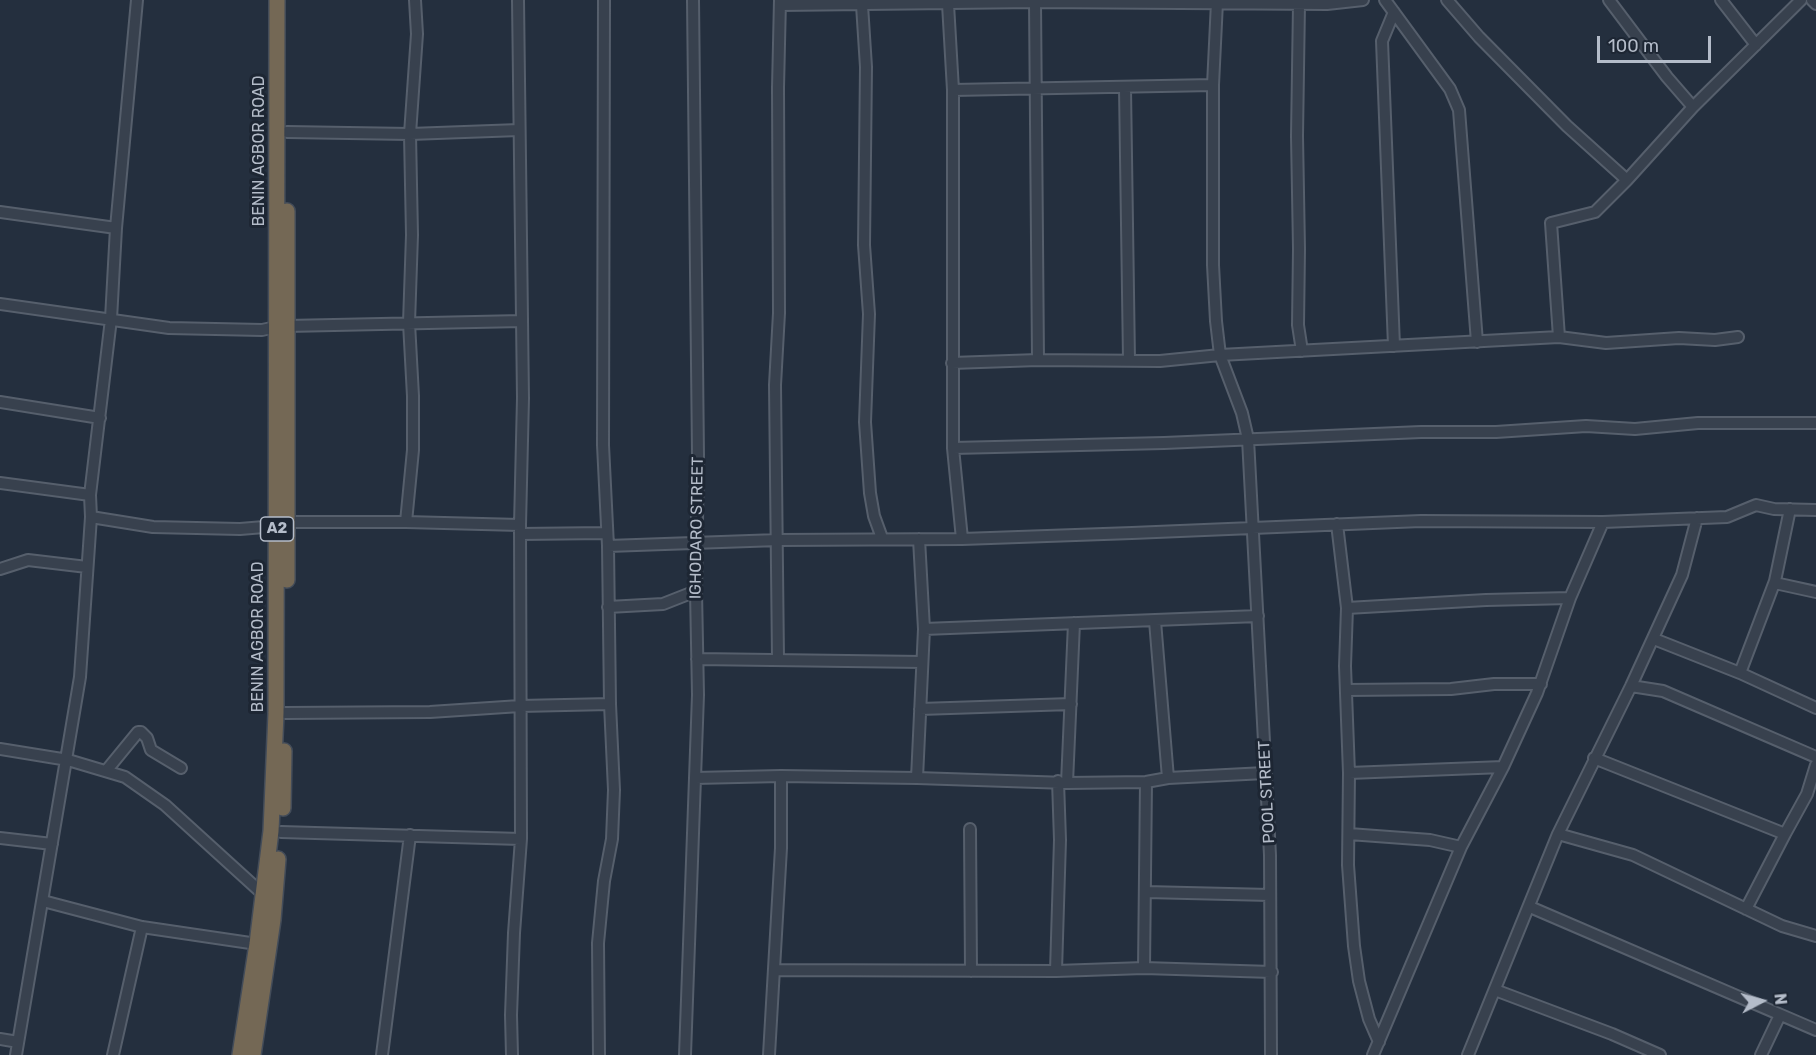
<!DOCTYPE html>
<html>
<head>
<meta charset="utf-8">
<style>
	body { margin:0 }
	#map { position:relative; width:1816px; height:1055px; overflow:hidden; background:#242f3e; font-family:Rubik,sans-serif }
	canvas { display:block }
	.north { position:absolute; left:1732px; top:971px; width:60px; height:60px; -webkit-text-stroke:4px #1d2633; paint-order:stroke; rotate:84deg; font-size:16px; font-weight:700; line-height:24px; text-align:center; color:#b4bcc9 }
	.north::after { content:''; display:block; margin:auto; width:21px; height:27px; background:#b4bcc9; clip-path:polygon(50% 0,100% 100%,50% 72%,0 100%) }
	.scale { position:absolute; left:1597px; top:36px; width:114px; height:27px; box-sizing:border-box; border:3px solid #b4bcc9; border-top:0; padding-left:8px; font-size:18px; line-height:21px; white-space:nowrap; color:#b4bcc9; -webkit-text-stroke:4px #1d2633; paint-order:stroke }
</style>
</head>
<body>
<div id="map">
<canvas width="1816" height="1055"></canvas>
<div class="north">N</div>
<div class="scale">100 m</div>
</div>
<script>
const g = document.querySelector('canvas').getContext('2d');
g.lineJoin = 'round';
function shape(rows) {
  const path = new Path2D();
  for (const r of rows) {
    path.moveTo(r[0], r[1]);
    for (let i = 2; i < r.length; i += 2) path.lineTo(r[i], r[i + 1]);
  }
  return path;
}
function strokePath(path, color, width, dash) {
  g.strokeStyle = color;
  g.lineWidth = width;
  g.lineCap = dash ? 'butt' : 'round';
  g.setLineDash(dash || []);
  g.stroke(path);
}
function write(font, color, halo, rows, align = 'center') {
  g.font = font + ' Rubik,sans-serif';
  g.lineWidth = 6;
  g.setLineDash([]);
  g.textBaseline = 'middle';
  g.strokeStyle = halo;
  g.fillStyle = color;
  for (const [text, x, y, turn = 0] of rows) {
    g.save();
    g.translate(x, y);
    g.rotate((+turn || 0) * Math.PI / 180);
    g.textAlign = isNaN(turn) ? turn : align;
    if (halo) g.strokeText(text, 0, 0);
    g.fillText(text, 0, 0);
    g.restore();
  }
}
const minor = shape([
	[1385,0,1450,89,1459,110,1477,342],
	[1447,0,1479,37,1567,126,1627,180],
	[1609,0,1667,77,1693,107],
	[1721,0,1756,45],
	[1812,0,1816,4],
	[1035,2,1038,360],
	[1217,2,1213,85,1213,265,1216,321,1220,355,1242,413,1248,439,1270,855,1271,1055],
	[948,4,953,90,953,448,962,539],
	[1299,4,1297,136,1299,249,1298,325,1302,351],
	[780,5,1035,2,1327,4,1363,0],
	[862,5,866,67,864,245,869,314,865,422,870,493,874,516,882,538],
	[1394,12,1382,41,1394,346],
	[1125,88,1129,360],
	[953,90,1213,85],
	[287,132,410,134,519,130],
	[0,212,116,228],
	[0,304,169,328,262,330,276,327],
	[287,326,522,321],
	[1559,337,1551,223,1595,212,1627,180,1693,107,1801,0],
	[952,363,1038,360,1160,361,1220,355,1559,337,1606,343,1679,338,1715,340,1738,337],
	[0,402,100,418],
	[953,448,1164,443,1421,432,1496,432,1586,426,1635,429,1698,423,1816,423],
	[0,483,90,495],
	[91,517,153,527,240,529,276,526],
	[288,522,406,522,520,525],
	[406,522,413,450,413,396,409,323,412,235,410,134,417,34,415,0],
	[1337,524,1347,608,1345,666,1349,773,1348,865,1354,946,1359,981,1369,1019,1379,1042],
	[520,534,606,533],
	[608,546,778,540,962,539,1132,533,1421,521,1603,522,1727,517,1756,505,1774,509,1816,510],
	[0,569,28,560,87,567],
	[1775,583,1816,592],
	[608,607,663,604,696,591],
	[1347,608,1486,600,1570,598],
	[1155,621,1168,778],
	[924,629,1258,616],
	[1654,639,1740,673,1775,581,1790,509],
	[697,659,922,662],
	[778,659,775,385,779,313,778,88,780,0],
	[1740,673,1816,708],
	[1631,686,1663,691,1816,757],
	[1346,690,1451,689,1494,684,1541,684],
	[920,709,1071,704],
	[285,713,430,712,520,706,610,704],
	[0,749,68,760,125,777,165,805,264,895],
	[1594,758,1785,834,1807,794,1816,765],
	[106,771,138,732,141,732,147,738,151,750,181,768],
	[1349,773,1503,767],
	[695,778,781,776,917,778,1067,783,1146,782,1168,778,1265,773],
	[917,778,924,629,919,539],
	[1067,783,1074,623],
	[970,829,971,971],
	[281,832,521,839],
	[1349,834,1430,840,1461,847],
	[1558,834,1633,855,1782,926,1816,936],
	[0,838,52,844],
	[1146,892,1270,895],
	[43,901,142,927,257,944],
	[1530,907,1816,1030],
	[1746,909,1785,834],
	[1144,968,1146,782],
	[775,970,1056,971,1144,968,1272,972],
	[1056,971,1060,840,1058,781],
	[1495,990,1612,1034,1660,1055],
	[0,1039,18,1042],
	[16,1055,80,677,91,517,90,495,111,319,116,228,137,0],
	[113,1055,142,927],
	[382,1055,410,835],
	[512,1055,511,1015,514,933,521,839,520,525,523,398,518,0],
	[599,1055,598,943,604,881,612,839,614,790,610,704,608,546,603,445,604,0],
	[685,1055,698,695,696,591,698,454,693,0],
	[769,1055,781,848,781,776],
	[1373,1055,1461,847,1503,767,1537,693,1570,598,1603,522],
	[1468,1055,1558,834,1631,686,1682,575,1697,518],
	[1761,1055,1780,1015]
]);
const highway = shape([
	[287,211,287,580],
	[283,808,284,751],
	[240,1055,257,944,271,831,276,713,277,0],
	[253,1055,273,920,278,859]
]);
strokePath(minor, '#565f6c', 14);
strokePath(highway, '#434c59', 18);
strokePath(minor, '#38414e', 10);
strokePath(highway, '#746855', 15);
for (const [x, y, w] of [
	[277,529,33]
]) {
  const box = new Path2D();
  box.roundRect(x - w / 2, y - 12, w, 24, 4.5);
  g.fillStyle = '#1d2633';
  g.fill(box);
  strokePath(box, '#b4bcc9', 1.5);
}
write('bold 15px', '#b4bcc9', null, [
	["A2",277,529]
]);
write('16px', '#b4bcc9', '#1d2633', [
	["BENIN AGBOR ROAD",259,151,-90],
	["IGHODARO STREET",697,528,-89],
	["BENIN AGBOR ROAD",258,637,-90],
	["POOL STREET",1267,792,-93]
]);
</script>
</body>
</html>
